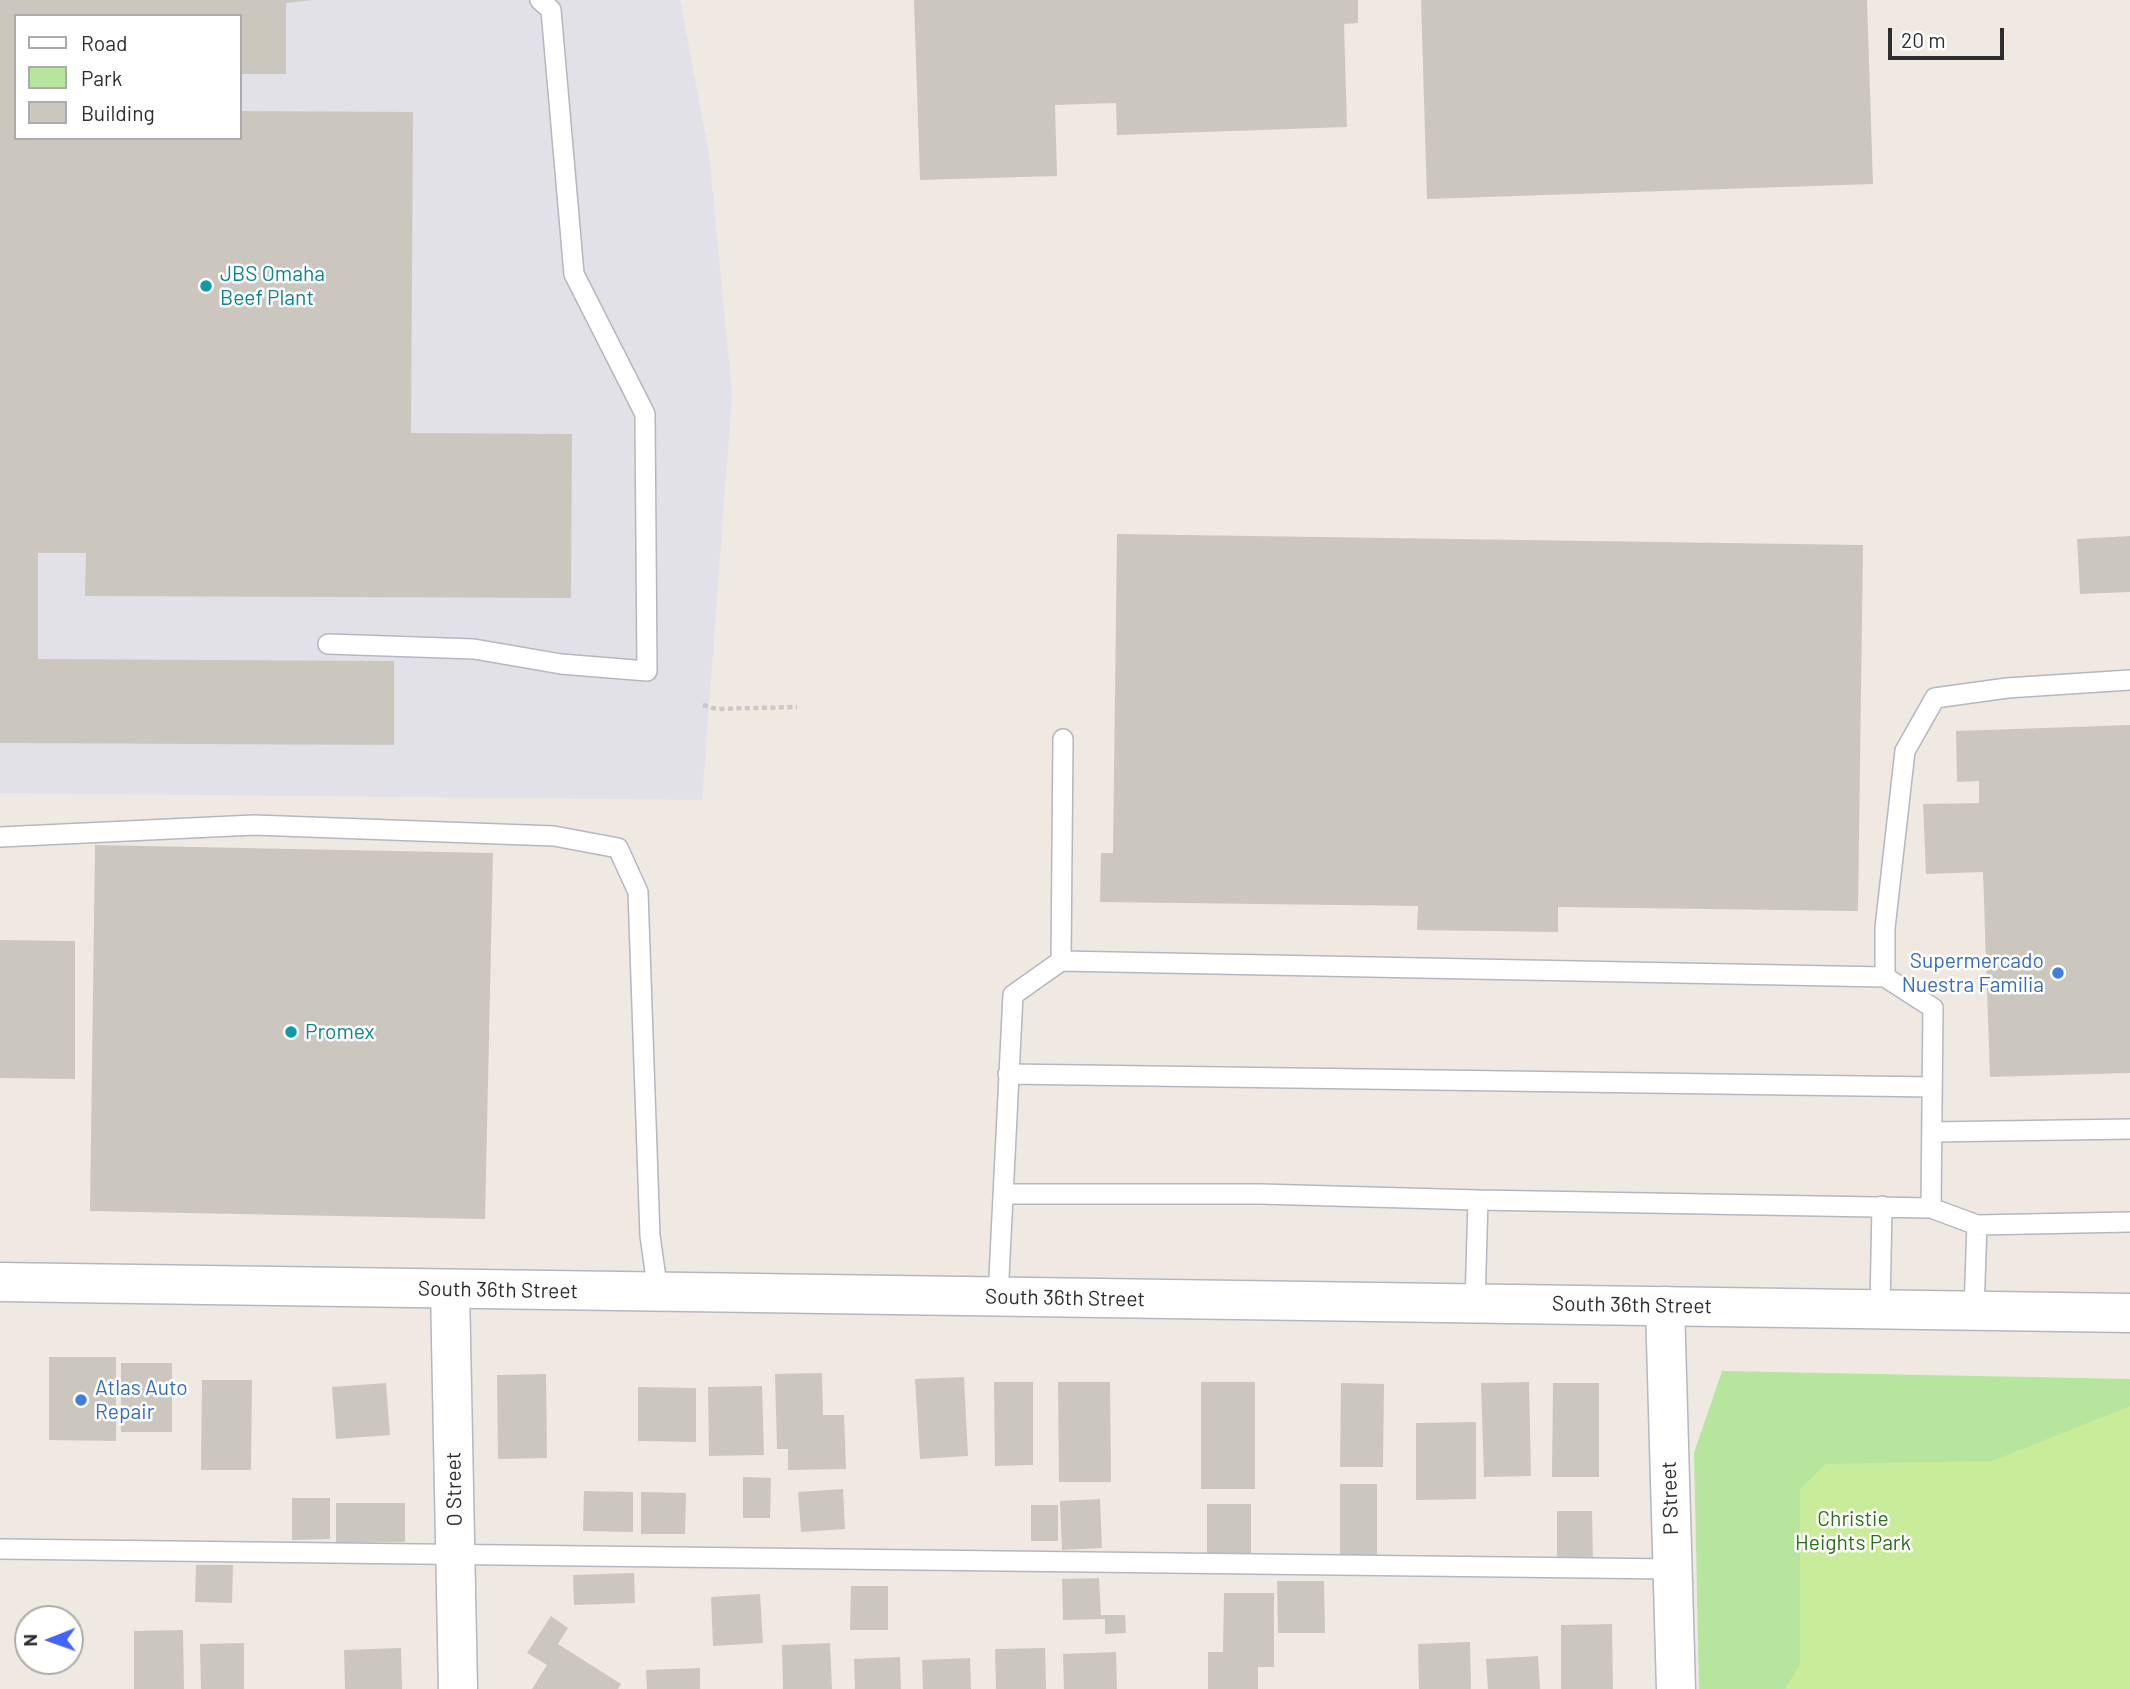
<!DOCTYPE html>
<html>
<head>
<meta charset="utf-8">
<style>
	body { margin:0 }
	#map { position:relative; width:2130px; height:1689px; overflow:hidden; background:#efe9e1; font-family:Barlow,sans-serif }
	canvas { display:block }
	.legend { position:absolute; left:14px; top:14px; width:228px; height:126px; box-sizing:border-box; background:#fff; border:2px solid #ababab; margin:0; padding:9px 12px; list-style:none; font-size:21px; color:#2e2e2e }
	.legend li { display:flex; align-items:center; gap:14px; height:35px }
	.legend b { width:35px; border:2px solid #ababab }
	.north { position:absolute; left:14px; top:1605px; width:70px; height:70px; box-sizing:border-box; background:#fff; border:2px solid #ababab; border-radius:50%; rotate:269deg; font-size:19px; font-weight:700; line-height:28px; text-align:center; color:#2e2e2e }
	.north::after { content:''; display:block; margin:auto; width:24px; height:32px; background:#4264fb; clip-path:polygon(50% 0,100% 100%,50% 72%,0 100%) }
	.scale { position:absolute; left:1888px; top:28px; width:116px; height:32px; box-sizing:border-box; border:4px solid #2e2e2e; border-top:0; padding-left:9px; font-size:21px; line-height:24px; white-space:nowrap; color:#2e2e2e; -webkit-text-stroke:5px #fff; paint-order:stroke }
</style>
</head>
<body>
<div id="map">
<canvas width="2130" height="1689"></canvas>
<ul class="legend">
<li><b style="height:9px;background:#fff"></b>Road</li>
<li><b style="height:19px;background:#b6e59e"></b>Park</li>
<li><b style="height:19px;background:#cbc7bf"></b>Building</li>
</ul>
<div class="north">N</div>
<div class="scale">20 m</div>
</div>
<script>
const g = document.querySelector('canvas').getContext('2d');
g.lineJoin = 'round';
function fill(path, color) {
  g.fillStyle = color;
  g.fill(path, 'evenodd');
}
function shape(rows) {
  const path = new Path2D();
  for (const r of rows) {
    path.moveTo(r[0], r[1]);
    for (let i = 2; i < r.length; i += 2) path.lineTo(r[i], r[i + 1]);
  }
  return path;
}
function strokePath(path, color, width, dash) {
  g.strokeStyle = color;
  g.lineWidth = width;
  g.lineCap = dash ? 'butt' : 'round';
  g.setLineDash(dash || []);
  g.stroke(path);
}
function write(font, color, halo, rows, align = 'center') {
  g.font = font + ' Barlow,sans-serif';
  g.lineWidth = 5;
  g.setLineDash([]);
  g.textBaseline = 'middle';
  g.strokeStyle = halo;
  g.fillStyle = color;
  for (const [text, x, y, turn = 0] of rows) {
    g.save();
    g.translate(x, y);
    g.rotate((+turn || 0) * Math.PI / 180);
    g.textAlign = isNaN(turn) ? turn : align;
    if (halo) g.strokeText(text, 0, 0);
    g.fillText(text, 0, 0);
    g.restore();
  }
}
fill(shape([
	[0,0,680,0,709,154,732,394,702,800,0,793],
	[16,16,240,16,240,138,16,138]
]), '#e3e1e8');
fill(shape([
	[1722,1371,2130,1379,2130,1689,1699,1689,1694,1453]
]), '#b6e59e');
fill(shape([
	[2130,1406,2130,1689,1785,1689,1800,1664,1800,1489,1826,1464,1992,1461]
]), '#c9ec9a');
fill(shape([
	[0,0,313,0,286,3,286,74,240,74,240,16,16,16,16,138,240,138,240,111,413,112,411,433,572,434,571,598,85,596,86,553,38,553,38,659,394,661,394,745,0,743],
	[914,0,1358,0,1358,23,1344,24,1347,127,1117,135,1116,103,1055,105,1057,176,920,180],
	[1421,0,1867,0,1873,184,1427,199],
	[1117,534,1863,545,1858,911,1558,907,1558,932,1417,930,1418,906,1100,902,1101,853,1113,853],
	[2130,536,2130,592,2080,594,2077,539],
	[2130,725,2130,1073,1990,1077,1983,872,1926,874,1923,804,1979,803,1979,781,1957,782,1956,731],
	[95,845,493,853,485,1219,90,1211],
	[0,940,75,941,75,1079,0,1078],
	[49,1357,116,1357,116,1441,49,1440],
	[121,1363,172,1363,172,1432,121,1432],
	[822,1373,823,1415,844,1415,846,1469,788,1470,788,1449,777,1449,775,1374],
	[546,1374,547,1458,498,1459,497,1375],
	[964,1377,968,1456,920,1459,915,1379],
	[202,1380,252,1380,251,1470,201,1470],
	[994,1382,1033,1382,1033,1465,995,1466],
	[1058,1382,1110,1382,1111,1482,1059,1482],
	[1201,1382,1255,1382,1255,1489,1201,1489],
	[1529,1382,1531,1476,1484,1477,1481,1383],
	[386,1383,390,1435,336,1439,332,1387],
	[1341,1383,1384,1384,1383,1467,1340,1467],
	[1553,1383,1599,1383,1599,1477,1552,1477],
	[762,1386,764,1455,709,1456,708,1387],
	[638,1387,696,1388,696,1442,638,1441],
	[1476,1422,1476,1499,1416,1500,1416,1423],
	[743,1477,771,1478,770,1518,743,1518],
	[1340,1484,1377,1484,1377,1558,1340,1558],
	[843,1489,845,1529,801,1532,798,1492],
	[584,1491,633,1492,633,1532,583,1531],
	[641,1492,686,1493,685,1534,641,1534],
	[292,1498,330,1498,330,1539,292,1540],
	[1100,1499,1102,1548,1062,1550,1060,1501],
	[336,1503,405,1503,405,1542,336,1543],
	[1207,1504,1251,1504,1251,1554,1207,1554],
	[1031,1505,1058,1505,1058,1541,1031,1541],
	[1557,1511,1592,1511,1593,1563,1557,1563],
	[196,1565,233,1565,232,1603,195,1602],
	[634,1573,635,1603,574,1605,573,1575],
	[1099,1578,1101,1615,1125,1615,1126,1633,1105,1634,1105,1619,1063,1620,1062,1579],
	[1277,1581,1324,1581,1325,1633,1278,1633],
	[851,1586,888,1586,888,1630,850,1630],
	[1224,1593,1274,1593,1274,1667,1258,1667,1258,1689,1208,1689,1208,1652,1223,1652],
	[760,1594,763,1643,713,1646,711,1597],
	[551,1616,568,1628,558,1644,621,1684,618,1689,532,1689,547,1665,527,1653],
	[1612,1624,1613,1689,1561,1689,1561,1625],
	[183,1630,184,1689,134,1689,134,1631],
	[1470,1642,1471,1689,1419,1689,1418,1644],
	[244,1643,244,1689,201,1689,200,1644],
	[830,1643,832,1689,783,1689,782,1645],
	[401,1648,402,1689,345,1689,344,1650],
	[1045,1648,1046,1689,996,1689,995,1649],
	[1116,1652,1117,1689,1064,1689,1063,1654],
	[1538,1656,1540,1689,1488,1689,1486,1659],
	[900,1657,901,1689,855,1689,854,1659],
	[970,1658,971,1689,923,1689,922,1660],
	[700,1668,700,1689,647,1689,646,1670]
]), '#cbc7bf');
const service = shape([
	[328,644,474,649,561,664,647,671,645,414,574,274,551,10,540,0],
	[0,837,254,825,554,836,618,848,638,892,650,1236,658,1292],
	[1061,961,1063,739],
	[1885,977,1933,1008,1931,1208],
	[1008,1074,1932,1087],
	[1932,1132,2130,1129],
	[1003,1194,1260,1194,1478,1200],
	[998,1297,1013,995,1061,961,1885,977,1885,928,1905,751,1935,698,2007,688,2130,680],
	[1475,1304,1478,1200,1931,1208,1977,1225,2130,1222],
	[1880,1307,1882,1206],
	[1974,1309,1977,1225],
	[0,1549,1672,1569]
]);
const minor = shape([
	[450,1289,458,1689],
	[1665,1306,1676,1689]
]);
const secondary = shape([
	[0,1282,2130,1313]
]);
strokePath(service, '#b4b7c1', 22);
strokePath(minor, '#b4b7c1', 41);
strokePath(secondary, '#b4b7c1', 41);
strokePath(shape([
	[703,705,716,709,797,707]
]), '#c9c9c9', 4.5, [5, 3.5]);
strokePath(service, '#fff', 19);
strokePath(minor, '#fff', 38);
strokePath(secondary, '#fff', 38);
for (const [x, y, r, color] of [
	[206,286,7,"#0f9aa8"],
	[2058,973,7,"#3f7fe0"],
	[291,1032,7,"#0f9aa8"],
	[81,1400,7,"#3f7fe0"]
]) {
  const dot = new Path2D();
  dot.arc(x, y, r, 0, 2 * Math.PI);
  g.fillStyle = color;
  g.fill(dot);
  strokePath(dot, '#fff', 2.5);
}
write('21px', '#0d838f', '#fff', [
	["JBS Omaha",220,274],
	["Beef Plant",220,298],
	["Promex",305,1032]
], 'left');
write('21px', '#366cbe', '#fff', [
	["Supermercado",2044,961],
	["Nuestra Familia",2044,985],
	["Atlas Auto",95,1388,"left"],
	["Repair",95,1412,"left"]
], 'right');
write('21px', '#2e2e2e', '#fff', [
	["South 36th Street",498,1290,1],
	["South 36th Street",1065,1298,1],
	["South 36th Street",1632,1305,1],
	["O Street",454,1489,-91],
	["P Street",1670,1498,-92]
]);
write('21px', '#2c6e1b', '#fff', [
	["Christie",1853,1519],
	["Heights Park",1853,1543]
]);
</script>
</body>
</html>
